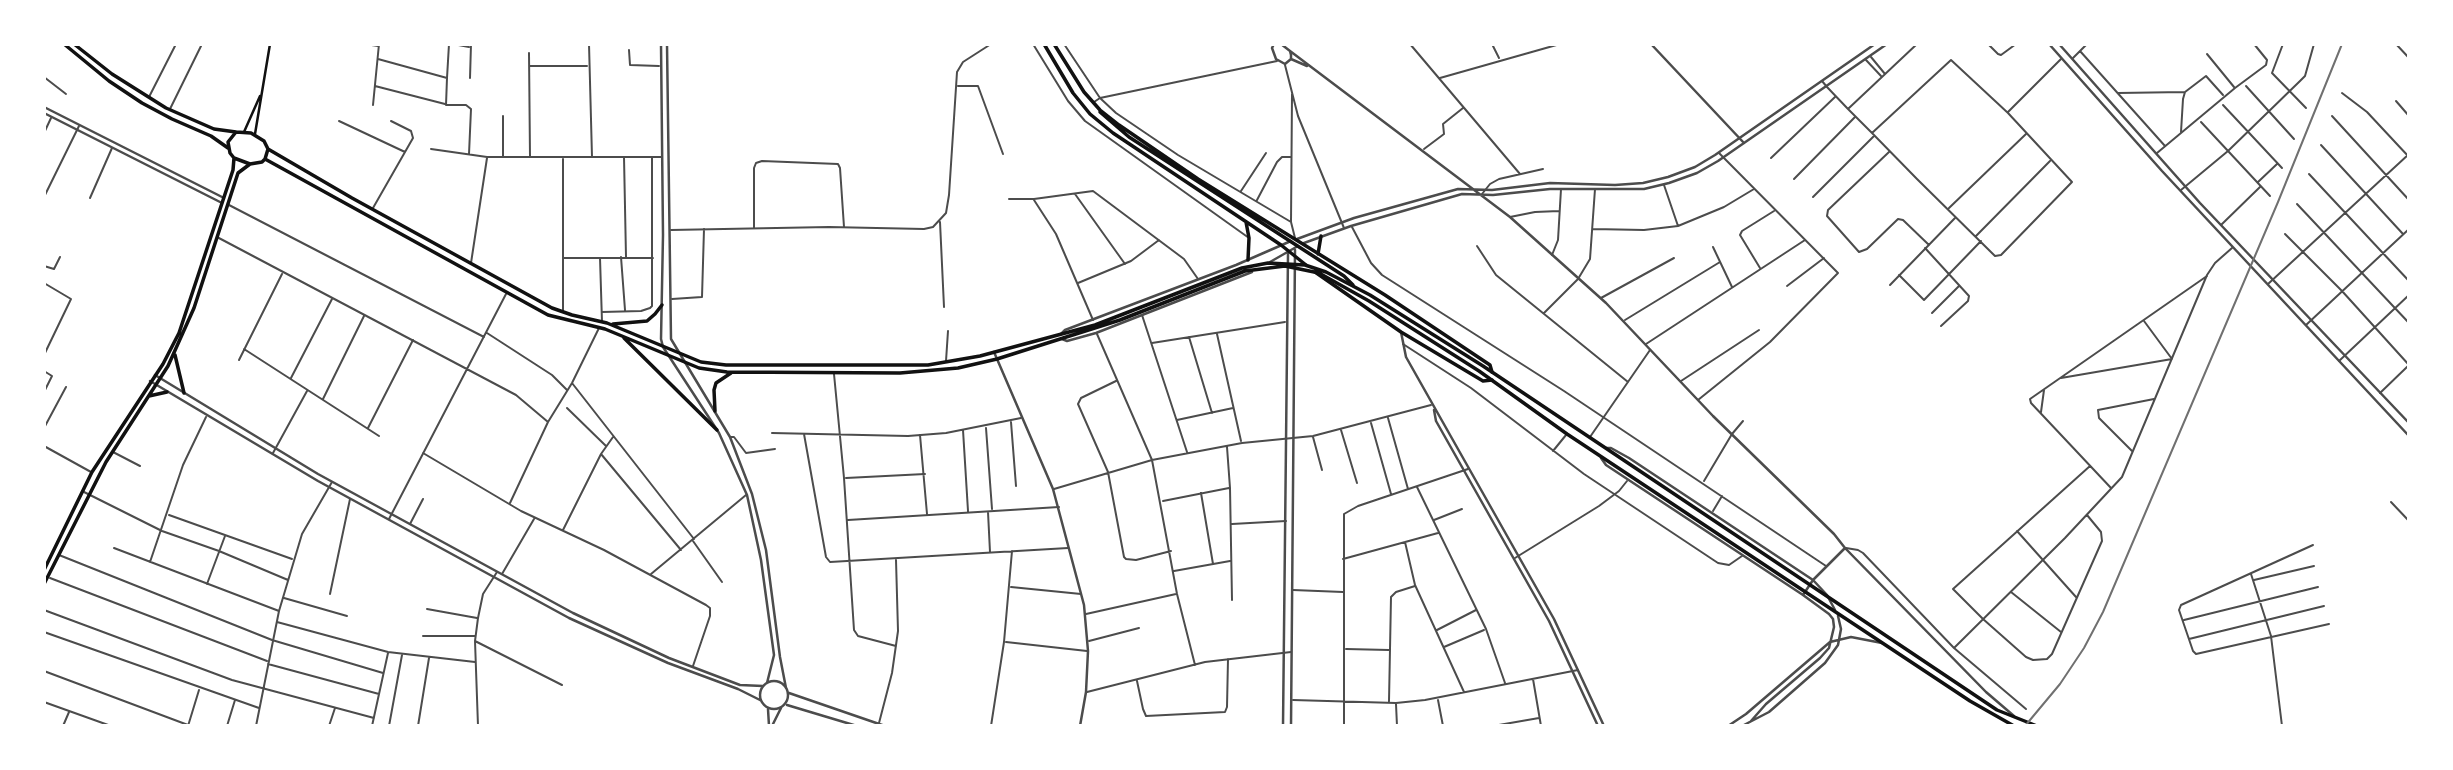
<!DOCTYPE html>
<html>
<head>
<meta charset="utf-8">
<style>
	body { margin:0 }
	#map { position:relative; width:2453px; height:770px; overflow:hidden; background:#fff; font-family:"Archivo Narrow",sans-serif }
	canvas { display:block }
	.frame { position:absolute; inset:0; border:46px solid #fff; pointer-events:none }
</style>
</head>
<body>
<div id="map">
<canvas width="2453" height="770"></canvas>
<div class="frame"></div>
</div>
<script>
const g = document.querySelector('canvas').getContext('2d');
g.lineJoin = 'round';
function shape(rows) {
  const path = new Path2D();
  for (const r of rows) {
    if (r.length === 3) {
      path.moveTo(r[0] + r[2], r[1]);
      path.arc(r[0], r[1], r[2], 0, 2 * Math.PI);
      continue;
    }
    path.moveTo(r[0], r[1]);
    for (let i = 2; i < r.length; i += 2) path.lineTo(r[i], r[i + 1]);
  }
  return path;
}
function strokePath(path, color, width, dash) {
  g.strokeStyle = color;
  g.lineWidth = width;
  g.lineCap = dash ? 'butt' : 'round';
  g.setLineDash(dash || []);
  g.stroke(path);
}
strokePath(shape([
	[365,44,378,46],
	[453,44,469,47],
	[589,44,592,157],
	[1033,44,1068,101,1085,121,1249,238],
	[1064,44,1100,98,1116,113,1178,155,1291,222],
	[1410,44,1520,174],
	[1492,44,1499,58],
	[1988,44,1998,54,2001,55,2016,44],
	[2283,44,2272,73,2306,108],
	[2396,44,2409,58],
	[629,50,630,65,659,66],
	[2080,51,2165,146],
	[529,53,530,157],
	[2207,54,2234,87],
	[1871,57,1885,74],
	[2073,58,2087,44],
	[378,59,447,78,446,105,466,105,471,109,469,154],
	[1866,60,1881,76],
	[1285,65,1298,116,1344,228],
	[530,66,587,66],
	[44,77,66,94],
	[447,78,449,44],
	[470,78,471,44],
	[1440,78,1560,44],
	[1822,81,1827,87,1848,109,1872,133,1917,179,1995,256,2001,255,2072,182,2008,113,1951,60,1872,133],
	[375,86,445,104],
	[958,86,978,86,1003,154],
	[2246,86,2294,139],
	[2118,93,2185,92],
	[2342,93,2367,112,2409,157],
	[1292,94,1291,222,1295,238],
	[149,97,176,44],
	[2396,101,2409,116],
	[1094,102,1100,98,1277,61],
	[373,105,379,44],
	[2223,105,2282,168],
	[1849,108,1917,44],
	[170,109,202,44],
	[2008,112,2061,59],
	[2332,116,2409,200],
	[339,121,405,152],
	[2201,122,2270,196],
	[2181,132,2183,99,2185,92,2206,76,2223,95],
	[44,133,51,118],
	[2321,145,2403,234],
	[431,149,487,157,661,157],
	[1424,149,1444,134,1443,124,1463,108],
	[1889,152,1828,210,1827,216,1859,252,1867,249,1898,219,1903,220,1929,245],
	[2157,153,2235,88,2266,65,2267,60,2254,44],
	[503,156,503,116],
	[624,157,626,257],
	[1771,158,1835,97],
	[2309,174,2409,281],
	[1794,179,1855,117],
	[2258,182,2277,164],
	[1664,185,1678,226],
	[2181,190,2228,151,2300,81,2305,76,2314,44],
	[1241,191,1266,153],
	[1075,194,1125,264],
	[1482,194,1490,184,1499,179,1543,169],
	[44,197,79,126],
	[1813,197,1874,136],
	[90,198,112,148],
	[1009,199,1034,199,1093,191,1184,259,1198,279],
	[1034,200,1056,234,1093,320],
	[1257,200,1277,162,1282,157,1290,157],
	[2297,204,2409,323],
	[229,205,484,337],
	[373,208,413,138,411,131,391,121],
	[1949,208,2026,134],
	[1510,217,1535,212,1559,211],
	[940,222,944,307],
	[2221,225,2260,187],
	[754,227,754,168,756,163,762,161,838,164,840,168,844,227],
	[1352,227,1371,263,1382,275,1564,391,1826,566],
	[1593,229,1644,230,1678,226,1724,207,1754,189],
	[671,230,829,227,924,229,933,227,946,213,949,195,957,72,963,62,991,44],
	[2285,234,2342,291,2409,365],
	[1976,236,2050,161],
	[217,237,516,395,548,422],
	[1477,246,1496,275,1628,382],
	[1713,247,1732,287],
	[1925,248,1969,296,1968,301,1941,326],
	[1552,255,1558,240,1561,189],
	[621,257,625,310],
	[564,258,653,258],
	[600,258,602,322],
	[471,263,487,158],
	[44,266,54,269,60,257],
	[1760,268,1740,235,1742,231,1774,211],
	[1899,275,1924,300,1981,241],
	[44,283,71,299,44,355],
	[1078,283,1131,261,1159,240],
	[2268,284,2409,154],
	[1890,285,1955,218],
	[1787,286,1824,258],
	[1601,298,1674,258],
	[672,299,702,297,704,229],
	[563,311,563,159],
	[602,312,641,311,650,308,652,306,652,158],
	[1544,313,1578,279,1590,259,1595,189],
	[1932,313,1959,286],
	[1142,315,1187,452],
	[1625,320,1720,262],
	[2306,325,2409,229],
	[487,333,552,375,567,390],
	[1097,334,1152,460,1177,594,1195,665],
	[1217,334,1241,441],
	[1189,337,1212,413],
	[1152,343,1285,322],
	[1403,344,1471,388,1584,474,1718,563,1729,565,1742,556],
	[1646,344,1805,240],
	[244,349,379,436],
	[239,360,282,274],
	[946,361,948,331],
	[2339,361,2409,295],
	[44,371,52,376,44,392],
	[834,374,844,478,854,630,858,636,896,646],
	[291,378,332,299],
	[2061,378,2172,359,2144,321],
	[1116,381,1081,398,1078,404,1108,472,1124,557,1126,559,1136,560,1171,551],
	[1681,381,1759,330],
	[572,383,694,539],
	[2380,393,2408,366],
	[323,399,364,316],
	[1698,400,1770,342,1838,273,1719,153],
	[567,408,606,446],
	[2041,412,2044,390],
	[1388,418,1408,489],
	[1177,420,1233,408],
	[1011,422,1016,486],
	[1371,423,1391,494],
	[44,428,66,387],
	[368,428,413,340],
	[986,428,992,509],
	[963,430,968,511],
	[1341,430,1357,483],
	[772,433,908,436,946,433,1021,418],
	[804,434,826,557,830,562,1068,548],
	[920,435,927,514],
	[730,437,734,437,746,453,775,449],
	[1313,437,1322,470],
	[1590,437,1650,350],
	[44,446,91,472],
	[1227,447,1230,488,1232,600],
	[1553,451,1566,435],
	[2132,451,2099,418,2098,410,2154,399],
	[113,452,140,466],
	[273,453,307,391],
	[423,453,521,511,604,550,706,605,710,608,710,616,693,666],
	[601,454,681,550],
	[846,478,925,474],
	[1704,481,1732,434,1743,421],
	[1417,487,1486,629,1505,683],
	[2111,488,2031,403,2030,399,2207,276],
	[1054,489,1152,460,1242,443,1313,436,1431,405],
	[84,492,162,531,219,551,288,580],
	[1201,493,1213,564],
	[1163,501,1229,488],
	[2391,502,2409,521],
	[510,503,548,422,572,383,599,328],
	[1713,511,1722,496],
	[988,512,990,552],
	[169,515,292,559],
	[2087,515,2101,532,2102,541,2052,654,2047,659,2033,660,2026,657,1983,619,1953,589,2090,466],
	[389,519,506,294],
	[848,520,1059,507],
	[1434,520,1462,509],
	[410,524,423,499],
	[1232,524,1286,521],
	[563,530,601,454,613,437],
	[2017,531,2076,597],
	[693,541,722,582],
	[1405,542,1415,585,1464,692],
	[2313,545,2181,605,2179,610,2193,651,2196,654,2329,624],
	[114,548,279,611],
	[1846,548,1858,550,1863,553,1954,648,2026,709],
	[59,555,272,640,383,673],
	[1515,558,1599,506,1619,491,1627,481],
	[1343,559,1438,533],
	[150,562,183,465,206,417],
	[1174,571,1230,561],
	[502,574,534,519],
	[651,574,746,495],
	[2251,574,2271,636,2282,726],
	[50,578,267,661],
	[2254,580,2314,566],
	[207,584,225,536],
	[1011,587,1081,594],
	[1293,590,1343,592],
	[2011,592,2061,632],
	[330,594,350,499],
	[284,598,347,616],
	[427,609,477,618],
	[44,610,232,680,374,718],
	[1086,614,1176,594],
	[2184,620,2318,587],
	[277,622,388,652,475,662],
	[1437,630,1476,610],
	[44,632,259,708],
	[423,636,475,636],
	[2189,639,2324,606],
	[475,641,562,685],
	[1089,641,1139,628],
	[1006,642,1087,651],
	[1444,647,1484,630],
	[1954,648,2065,538,2122,477,2207,275,2215,263,2232,248],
	[1346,649,1389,650],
	[268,664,379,694],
	[44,671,188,725],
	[1533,679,1541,726],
	[1137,681,1143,709,1146,716,1225,712,1227,707,1228,659],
	[1087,692,1205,662,1291,652],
	[1293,700,1396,703,1425,700,1578,670],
	[1438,700,1443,726],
	[1389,701,1391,597,1396,592,1415,586],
	[44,702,111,726],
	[1396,704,1397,726],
	[879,723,892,673,898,631,896,560],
	[287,725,292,726],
	[63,726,69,712],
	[188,726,199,690],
	[227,726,235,700],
	[256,726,279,611,302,534,332,482],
	[329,726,335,708],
	[372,726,388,653],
	[389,726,402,655],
	[418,726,429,658],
	[478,726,475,641,478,618,483,594,497,572],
	[991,726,1004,642,1012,551],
	[1344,726,1344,514,1358,506,1468,469],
	[1493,726,1539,718]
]), '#4c4c4c', 2);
strokePath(shape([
	[661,44,663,235,661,339,663,347,719,433,747,495,761,560,774,655,767,683],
	[667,44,671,339,730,437,752,494,766,550,780,657,786,688],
	[1274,44,1272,48,1276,59,1285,64,1291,59,1291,55,1290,51,1281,44],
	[1651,44,1744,143],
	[2049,44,2162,171,2409,436],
	[2059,44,2200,203,2409,423],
	[1290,51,1510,217,1606,303,1713,416,1834,534,1845,548,1813,580,1803,595],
	[1291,59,1307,66],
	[44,107,224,198],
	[44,113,222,203],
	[1297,239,1354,218,1458,189,1492,190,1550,183,1615,185,1643,183,1668,177,1695,167,1715,155,1875,44],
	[1304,243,1351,226,1462,194,1493,195,1550,189,1644,189,1669,183,1697,173,1718,161,1887,44],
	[1270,262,1298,246],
	[1401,332,1406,357,1554,619,1604,726],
	[1061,334,1065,330,1236,265,1291,241],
	[1062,339,1067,341,1096,333,1252,272],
	[994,352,1053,489,1084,605,1088,651,1086,692,1080,726],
	[155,375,318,474,573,613,669,658,740,685,763,686],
	[150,381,318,481,569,618,668,663,738,689,760,700],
	[1434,410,1436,421,1549,621,1598,726],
	[1606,448,1611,448,1629,458,1813,580,1827,595,1835,610],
	[1601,458,1606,465,1803,595,1829,614,1833,619,1834,627,1829,648,1820,658,1766,704,1751,721],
	[1845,548,1986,692,2014,716],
	[774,695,14],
	[789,693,885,726],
	[787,705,857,726],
	[768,709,769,726],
	[772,726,781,708],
	[1283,726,1288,254],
	[1291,726,1295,250],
	[1728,726,1746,714,1830,642,1851,637,1882,643],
	[1742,726,1769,712,1825,663,1838,645,1841,629,1838,616]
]), '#4c4c4c', 2.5);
strokePath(shape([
	[244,132,260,96],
	[255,134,270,44]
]), '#111', 2.5);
strokePath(shape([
	[1044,44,1073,93,1090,114,1113,133,1281,245,1306,265],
	[1054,44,1084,92,1100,110,1119,125,1198,179,1385,295,1490,365,1492,372],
	[1100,112,1129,137,1344,276,1353,285],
	[1246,222,1249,238,1248,260],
	[1318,254,1321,236],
	[1315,272,1401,332,1483,381,1492,380]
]), '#111', 3.5);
strokePath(shape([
	[64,44,109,81,142,103,172,119,211,136,228,148],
	[74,44,112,74,166,108,214,129,236,132],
	[236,132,251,133,264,141,268,149,265,159,262,162,250,164,234,158,230,153,228,142,236,132],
	[268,149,352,198,552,308,572,315,607,323,701,362,726,365,928,365,980,356,1095,325,1242,268,1268,263,1305,265,1326,272,1370,295,1483,366,1997,710,2037,726],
	[265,159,548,315,605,329,699,368,727,372,900,373,958,368,997,359,1120,320,1245,271,1285,266,1319,273,1369,301,1479,371,1567,434,1970,701,2014,726],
	[613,324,647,321,655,314,662,305],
	[624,338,717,430],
	[175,355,184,393],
	[149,396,167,392],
	[715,411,714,390,716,383,731,373],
	[44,570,92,472,163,364,179,333,233,170,234,158],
	[44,584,106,462,168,366,194,308,238,173,250,164]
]), '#111', 3.5);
strokePath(shape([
	[2025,726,2060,684,2084,648,2103,612,2278,202,2342,44]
]), '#707070', 2);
</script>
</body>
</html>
